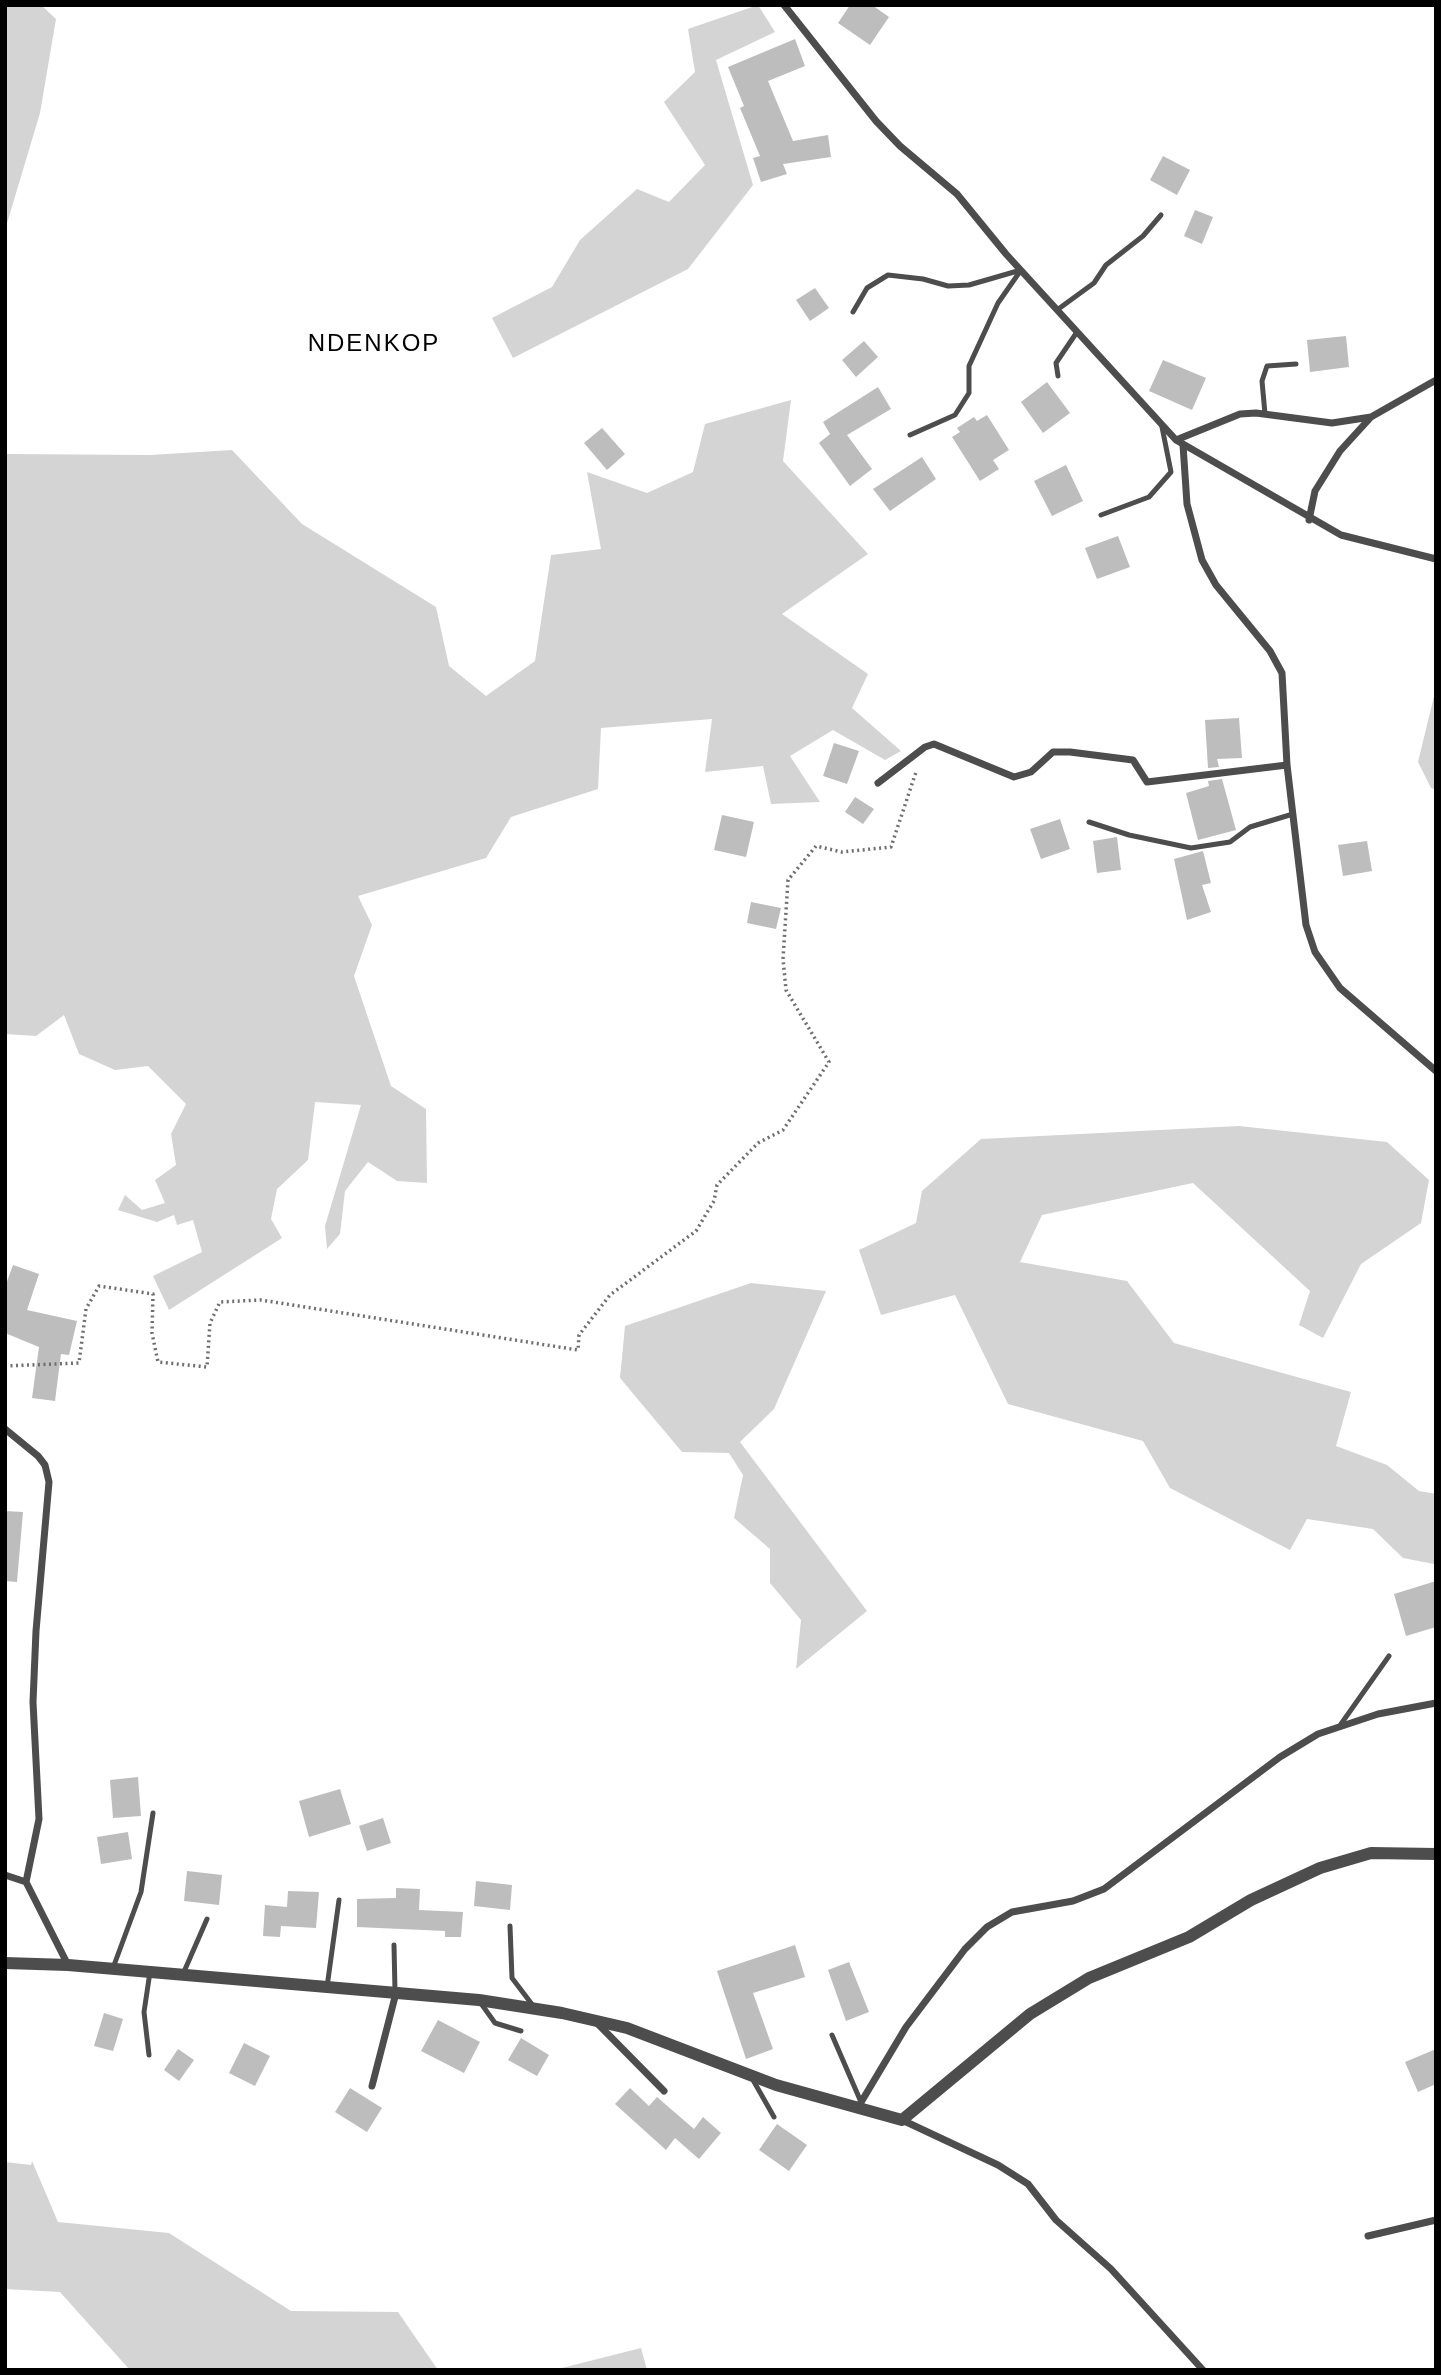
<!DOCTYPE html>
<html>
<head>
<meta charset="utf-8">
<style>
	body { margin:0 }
	#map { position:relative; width:1441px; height:2375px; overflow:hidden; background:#fff; font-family:Arial,sans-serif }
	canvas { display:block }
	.frame { position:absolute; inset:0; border:7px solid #000; pointer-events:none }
</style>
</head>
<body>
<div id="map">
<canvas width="1441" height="2375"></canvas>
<div class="frame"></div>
</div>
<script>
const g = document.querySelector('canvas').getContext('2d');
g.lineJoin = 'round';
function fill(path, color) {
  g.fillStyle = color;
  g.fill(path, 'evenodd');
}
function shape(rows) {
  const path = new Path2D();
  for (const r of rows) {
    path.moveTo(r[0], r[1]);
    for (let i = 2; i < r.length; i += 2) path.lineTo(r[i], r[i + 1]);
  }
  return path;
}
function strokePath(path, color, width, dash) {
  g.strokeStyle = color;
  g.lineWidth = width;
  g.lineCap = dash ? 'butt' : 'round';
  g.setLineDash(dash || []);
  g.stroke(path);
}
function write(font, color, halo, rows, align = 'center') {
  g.font = font + ' Arial,sans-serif';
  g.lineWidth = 6;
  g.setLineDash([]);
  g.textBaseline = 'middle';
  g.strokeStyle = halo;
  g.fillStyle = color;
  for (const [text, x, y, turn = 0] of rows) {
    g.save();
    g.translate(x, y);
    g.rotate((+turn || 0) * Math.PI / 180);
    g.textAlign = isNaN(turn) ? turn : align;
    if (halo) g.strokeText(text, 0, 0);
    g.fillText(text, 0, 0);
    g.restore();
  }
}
fill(shape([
	[5,5,41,5,56,19,40,113,5,230],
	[758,5,775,32,716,60,753,185,688,269,513,358,492,318,552,287,580,240,637,189,669,202,705,165,664,102,695,72,688,29],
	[791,400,783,461,868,554,782,614,868,674,852,708,901,751,885,760,833,730,790,756,820,802,771,804,763,766,705,772,712,719,601,728,598,789,511,817,486,858,358,896,372,925,354,976,391,1086,426,1109,427,1183,397,1181,368,1162,345,1191,340,1234,327,1249,325,1226,361,1105,315,1102,308,1160,277,1189,271,1219,282,1238,169,1310,153,1276,202,1252,193,1220,177,1225,174,1215,157,1222,118,1210,125,1195,142,1210,165,1203,155,1180,176,1165,171,1134,186,1104,148,1066,115,1070,79,1054,64,1015,36,1036,5,1034,5,454,150,455,232,450,302,524,436,607,449,666,486,696,535,661,551,555,601,549,587,472,647,493,693,472,705,424],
	[1436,688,1436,790,1431,788,1418,762],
	[1239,1126,1387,1142,1429,1180,1421,1223,1361,1264,1323,1338,1299,1325,1310,1291,1193,1183,1042,1215,1020,1262,1127,1281,1174,1343,1351,1392,1336,1446,1387,1465,1419,1491,1436,1494,1434,1564,1403,1558,1373,1529,1307,1519,1290,1550,1170,1488,1143,1441,1008,1404,955,1295,881,1315,859,1250,916,1223,922,1191,981,1139],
	[751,1283,826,1291,774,1409,740,1442,867,1611,796,1669,801,1620,770,1583,770,1549,734,1518,743,1475,729,1453,682,1452,620,1378,625,1326],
	[32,2161,58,2222,169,2233,291,2311,398,2312,438,2370,129,2369,60,2292,5,2289,5,2162,31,2165],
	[641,2348,647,2370,554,2370]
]), '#d4d4d4');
fill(shape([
	[850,5,872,5,889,17,870,45,838,23],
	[795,39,805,66,768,81,793,141,828,135,831,157,783,164,787,174,761,182,753,158,760,156,740,108,744,106,728,67],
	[1163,156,1190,170,1177,195,1150,180],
	[1195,210,1213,217,1202,244,1184,236],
	[815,288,829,308,810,321,796,300],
	[1346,336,1349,367,1310,372,1307,340],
	[864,341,878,357,856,377,842,360],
	[1163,360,1206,378,1192,410,1149,391],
	[1047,382,1070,413,1043,433,1021,402],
	[878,387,891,409,847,435,872,469,850,486,819,443,830,434,823,422],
	[987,415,1009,450,993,460,999,469,980,481,952,437,960,432,957,428,974,417,977,421],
	[602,428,625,454,607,470,584,443],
	[922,457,936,479,890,511,873,489],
	[1066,465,1083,501,1052,516,1034,481],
	[1118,536,1130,567,1097,579,1085,548],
	[1239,718,1242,758,1217,759,1219,767,1208,768,1205,720],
	[834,743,859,751,847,784,823,776],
	[1222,779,1236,830,1198,840,1186,793,1209,786,1208,781],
	[855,797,874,809,863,824,845,812],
	[722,815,754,822,746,857,714,850],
	[1060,819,1070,849,1041,859,1030,829],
	[1117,837,1121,870,1097,873,1093,841],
	[1367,841,1372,871,1343,876,1338,845],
	[1203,851,1211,883,1202,885,1211,912,1187,920,1174,859],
	[751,902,781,908,776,929,747,923],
	[13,1265,39,1274,27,1310,77,1321,69,1355,61,1354,55,1401,32,1398,39,1347,5,1333,5,1287],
	[5,1511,23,1512,17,1582,5,1581],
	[1436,1581,1436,1627,1406,1636,1394,1594],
	[138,1777,141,1816,113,1818,110,1780],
	[340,1789,351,1824,309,1837,299,1801],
	[383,1818,391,1843,367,1851,359,1826],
	[128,1832,132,1859,101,1864,97,1837],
	[187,1871,222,1875,219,1905,184,1901],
	[476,1881,512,1885,510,1910,474,1906],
	[396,1888,420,1889,419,1910,463,1912,461,1937,445,1937,445,1931,357,1927,357,1899,396,1898],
	[288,1891,319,1892,316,1928,281,1926,280,1937,263,1936,265,1905,287,1907],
	[795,1945,805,1977,753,1993,773,2049,746,2059,717,1971],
	[849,1962,869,2012,846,2021,828,1970],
	[104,2013,123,2019,113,2051,94,2046],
	[438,2020,480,2042,464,2073,421,2051],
	[521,2038,549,2055,537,2076,508,2060],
	[244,2043,270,2056,255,2086,229,2073],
	[178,2049,194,2060,179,2081,164,2070],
	[1436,2049,1436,2084,1418,2092,1405,2062],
	[350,2088,382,2108,367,2132,335,2112],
	[630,2088,649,2106,657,2097,694,2129,703,2117,721,2133,699,2159,675,2138,666,2150,615,2104],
	[777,2124,807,2145,789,2171,759,2150]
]), '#bdbdbd');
strokePath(shape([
	[5,1366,79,1363,86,1309,99,1286,153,1294,152,1333,158,1362,207,1367,210,1323,220,1302,261,1300,578,1350,579,1335,610,1295,696,1231,714,1201,717,1185,758,1143,783,1130,829,1062,786,990,783,959,788,880,816,846,842,852,891,847,916,772]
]), '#6f6f6f', 3.5, [2, 3.5]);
strokePath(shape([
	[1057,310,1094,283,1106,265,1143,236,1161,215],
	[853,312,867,288,888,275,923,279,948,286,969,285,1021,270],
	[1058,376,1056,363,1077,332],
	[1265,414,1262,381,1267,366,1296,364],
	[910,435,955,415,969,393,969,366,998,303,1021,270],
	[1101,515,1149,497,1171,472,1162,427],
	[1089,822,1129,835,1191,848,1230,842,1250,827,1293,814],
	[1341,1724,1389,1656],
	[510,1926,512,1978,534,2007],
	[394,1945,395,1991],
	[113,1968,141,1892,153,1813],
	[183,1974,207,1919],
	[327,1987,339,1900],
	[480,2002,495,2023,521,2031],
	[832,2035,861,2102],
	[149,2055,144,2012,150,1972],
	[753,2080,774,2117]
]), '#4d4d4d', 5);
strokePath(shape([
	[784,5,876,121,900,146,957,194,1006,254,1176,440,1341,535,1436,559],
	[1176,440,1240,414,1256,413,1332,423,1371,417],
	[1183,445,1187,504,1202,560,1216,585,1270,651,1282,673,1287,765,1306,925,1315,952,1340,988,1436,1071],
	[1309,520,1315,491,1340,451,1371,417,1436,380],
	[878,783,925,747,934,744,1014,777,1031,772,1053,752,1070,752,1133,760,1147,782,1287,765],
	[5,1429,38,1456,45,1465,49,1482,36,1631,33,1702,39,1819,26,1882,68,1965],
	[5,1875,26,1882],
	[596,2022,664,2091],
	[372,2086,396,1993],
	[857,2109,906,2027,965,1949,987,1927,1012,1912,1073,1901,1104,1889,1280,1757,1318,1734,1378,1714,1436,1703],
	[902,2120,998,2165,1028,2184,1056,2220,1111,2269,1203,2370],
	[1368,2236,1436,2220]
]), '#4d4d4d', 7);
strokePath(shape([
	[5,1963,68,1965,327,1987,479,2000,562,2013,627,2028,776,2085,902,2120,1030,2014,1089,1978,1189,1937,1251,1900,1320,1868,1371,1853,1436,1854]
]), '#4d4d4d', 12);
g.letterSpacing = '2px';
write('24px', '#000', '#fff', [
	["NDENKOP",374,344]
]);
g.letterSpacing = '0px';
</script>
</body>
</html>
